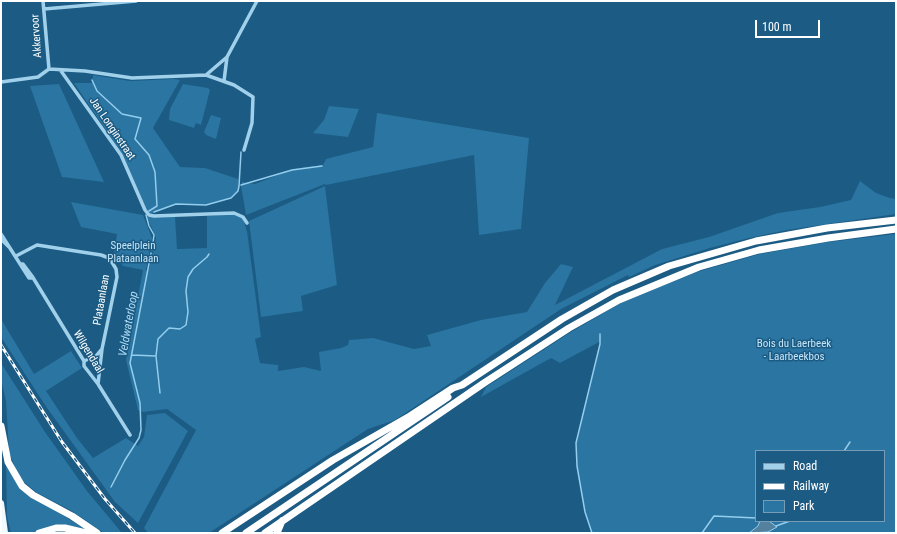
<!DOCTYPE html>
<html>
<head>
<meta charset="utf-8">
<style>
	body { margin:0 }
	#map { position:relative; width:897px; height:534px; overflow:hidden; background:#1b5b84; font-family:"Roboto Condensed",sans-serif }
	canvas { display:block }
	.frame { position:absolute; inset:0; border:2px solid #fff; pointer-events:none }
	.legend { position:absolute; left:755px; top:450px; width:130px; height:72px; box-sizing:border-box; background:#1b5b84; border:1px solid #769db5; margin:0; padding:5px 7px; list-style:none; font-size:12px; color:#fff }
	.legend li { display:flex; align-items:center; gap:8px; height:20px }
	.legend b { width:20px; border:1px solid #769db5 }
	.scale { position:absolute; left:755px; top:20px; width:65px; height:18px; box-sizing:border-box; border:2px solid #fff; border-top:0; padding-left:5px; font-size:12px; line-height:14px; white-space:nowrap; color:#fff; -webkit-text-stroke:3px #1b5b84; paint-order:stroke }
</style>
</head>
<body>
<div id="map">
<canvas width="897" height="534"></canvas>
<div class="frame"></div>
<ul class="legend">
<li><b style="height:5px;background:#a1d0eb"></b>Road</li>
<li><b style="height:5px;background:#fff"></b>Railway</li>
<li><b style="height:11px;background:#2a75a1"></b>Park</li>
</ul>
<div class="scale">100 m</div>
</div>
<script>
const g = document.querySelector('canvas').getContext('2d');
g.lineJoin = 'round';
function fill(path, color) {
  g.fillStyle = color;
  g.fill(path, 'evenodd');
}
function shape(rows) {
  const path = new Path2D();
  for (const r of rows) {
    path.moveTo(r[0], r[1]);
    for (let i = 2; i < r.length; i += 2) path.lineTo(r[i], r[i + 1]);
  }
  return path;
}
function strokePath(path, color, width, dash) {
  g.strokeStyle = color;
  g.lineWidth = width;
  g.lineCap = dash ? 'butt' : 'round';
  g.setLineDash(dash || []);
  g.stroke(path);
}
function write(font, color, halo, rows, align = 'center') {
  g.font = font + ' "Roboto Condensed",sans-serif';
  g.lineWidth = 3;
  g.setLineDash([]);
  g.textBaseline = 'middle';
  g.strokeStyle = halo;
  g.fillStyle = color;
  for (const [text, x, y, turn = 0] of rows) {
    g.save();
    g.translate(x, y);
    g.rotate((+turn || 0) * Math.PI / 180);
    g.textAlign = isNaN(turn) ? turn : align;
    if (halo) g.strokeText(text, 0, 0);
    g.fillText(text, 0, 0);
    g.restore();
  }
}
fill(shape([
	[93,75,130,81,174,79,180,80,153,128,180,167,205,168,238,179,238,191,231,198,206,205,176,204,150,214,148,213,123,155,74,83,92,83],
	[59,84,104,182,62,177,30,86],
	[183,84,208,88,210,90,201,125,196,123,194,128,169,120,170,109],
	[329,106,359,109,348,137,313,133,324,120],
	[377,113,529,138,521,229,479,235,474,155,326,185,325,184,246,215,241,186,242,182,255,184,293,169,323,165,326,159,373,147],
	[211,115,221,118,216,139,206,135,204,132],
	[860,181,876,193,890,198,896,199,896,214,787,230,749,238,710,248,655,265,629,277,628,275,561,309,395,420,368,429,209,533,148,533,144,528,196,430,167,409,143,412,138,410,126,360,143,270,123,266,114,253,117,234,81,227,71,202,143,215,152,238,146,270,148,273,156,238,147,217,175,217,177,249,207,248,207,216,233,214,239,216,243,219,247,231,261,337,255,339,260,363,278,365,278,371,304,367,321,371,319,352,341,348,348,345,349,340,373,338,414,349,431,346,427,335,481,320,527,312,545,283,561,264,573,267,555,305,662,249,709,237,778,213,820,207,851,200],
	[325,186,337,285,301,296,303,311,261,317,249,221],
	[896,234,896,533,763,533,768,532,773,523,769,521,884,521,884,451,756,451,756,521,760,521,758,526,749,533,592,533,585,512,577,466,576,443,601,341,560,363,551,358,481,397,486,387,571,332,621,303,669,283,700,271,760,254,828,242],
	[1,319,34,374,71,351,82,368,46,391,77,438,93,458,126,438,138,446,144,437,147,415,165,413,188,431,138,523,115,502,47,408,1,337],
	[1,363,45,432,87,491,122,533,104,533,72,511,36,492,24,482,16,470,9,452,6,401,1,379],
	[6,462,19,487,91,533,86,530,41,529,33,533,11,533,7,517]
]), '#2a75a1');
const water = shape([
	[760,521,769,521,777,527,768,532,749,533,758,526,760,521]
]);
fill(water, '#53819e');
strokePath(water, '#94cded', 1);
strokePath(shape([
	[92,80,97,91,122,114,141,118,135,139,149,155,155,172,157,206,149,211],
	[241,185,292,170,322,166],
	[154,212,176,204,206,205,231,198,238,191,239,186,241,152],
	[146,215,149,226,154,235,152,250],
	[132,355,156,356,158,339,169,328,180,329,186,325,188,312,186,291,188,277,193,269,207,257,209,254],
	[156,356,160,393],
	[844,451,850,442],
	[111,487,125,460,139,438,141,430,140,403,130,363,151,253],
	[776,526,790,521],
	[592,533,585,512,577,466,576,443,600,344,600,334],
	[702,533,714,516,756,518]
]), '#94cded', 1.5);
strokePath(shape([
	[43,1,49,69],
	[44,9,136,1],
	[61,71,121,155,145,210,149,215,154,216,234,213,243,217,247,223],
	[206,75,227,57,257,1],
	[224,81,227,57],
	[1,82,38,77,49,69,85,71,132,78,206,75,234,85,253,97,252,123,244,150],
	[1,234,29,278,32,278],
	[1,239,9,247],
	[16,256,37,245,101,255,109,258,113,264,116,269,117,277,102,349,98,384],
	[21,264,23,264,32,276,84,361,84,366,98,384,130,435],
	[84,361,96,356,101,350]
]), '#a1d0eb', 3.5);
strokePath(shape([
	[1,503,5,533]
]), '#f2faff', 6);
strokePath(shape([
	[1,426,8,462,22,486,33,495,72,516,97,533],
	[39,533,56,528,65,528,86,533],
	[222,533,333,460,410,416,453,388,462,385,562,319,613,290,669,266,756,241,827,228,896,220],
	[246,533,448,397],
	[265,533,484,383,569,328,619,300,699,267,759,250,828,238,896,229],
	[277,533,282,521]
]), '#fff', 7);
const rail = shape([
	[1,345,62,442,105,499,135,533]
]);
strokePath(rail, '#fff', 3);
strokePath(rail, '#1b5b84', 1.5, [4.5]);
write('11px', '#fff', '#1b5b84', [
	["Akkervoor",37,36,-94],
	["Jan Longinstraat",112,129,56],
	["Plataanlaan",102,300,-80],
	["Wilgendaal",88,352,59]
]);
write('11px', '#c6e6f8', '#1b5b84', [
	["Speelplein",133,246],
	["Plataanlaan",133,259],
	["Bois du Laerbeek",794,344],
	["- Laarbeekbos",794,357]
]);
write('italic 12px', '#acd9f3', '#1b5b84', [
	["Veldwaterloop",129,324,-80]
]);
</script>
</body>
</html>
